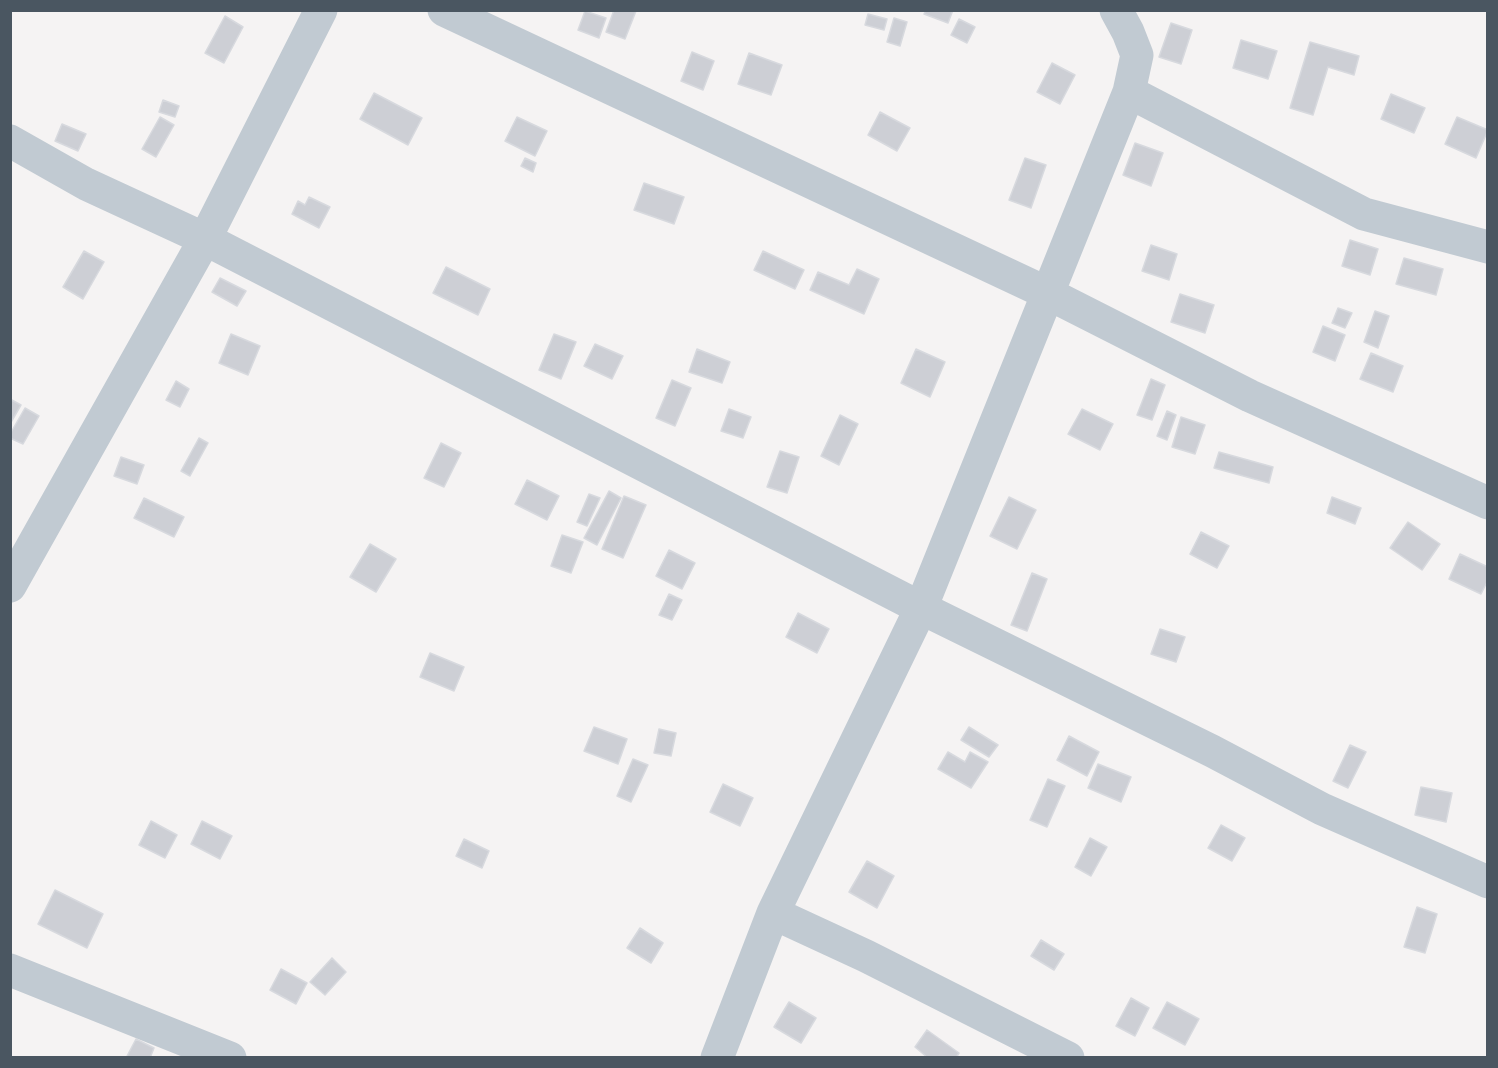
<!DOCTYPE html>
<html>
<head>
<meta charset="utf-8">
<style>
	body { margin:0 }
	#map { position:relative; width:1498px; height:1068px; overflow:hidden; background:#f5f3f3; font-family:"Open Sans",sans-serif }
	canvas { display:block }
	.frame { position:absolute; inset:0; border:12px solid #4a5661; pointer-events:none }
</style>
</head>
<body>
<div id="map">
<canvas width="1498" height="1068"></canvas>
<div class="frame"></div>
</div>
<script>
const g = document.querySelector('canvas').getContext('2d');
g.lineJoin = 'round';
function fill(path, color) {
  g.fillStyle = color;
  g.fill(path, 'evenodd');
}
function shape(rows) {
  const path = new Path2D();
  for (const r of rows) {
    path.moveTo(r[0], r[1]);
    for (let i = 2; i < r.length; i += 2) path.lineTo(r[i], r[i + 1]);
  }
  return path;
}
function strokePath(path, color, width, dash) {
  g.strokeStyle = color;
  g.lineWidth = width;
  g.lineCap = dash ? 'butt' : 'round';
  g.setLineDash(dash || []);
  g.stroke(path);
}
const building = shape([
	[614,10,636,11,625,39,606,32,614,10],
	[926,10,953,10,948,23,924,14,926,10],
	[585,11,606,18,599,38,578,30,585,11],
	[868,14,887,19,884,30,865,25,868,14],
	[225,16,243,27,224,63,205,53,225,16],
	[894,18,907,22,900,46,887,42,894,18],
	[959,19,975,27,967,43,951,35,959,19],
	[1171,23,1192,30,1181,64,1159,57,1171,23],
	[1241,40,1277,51,1268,79,1233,68,1241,40],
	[1310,42,1359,56,1354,75,1328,67,1313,115,1290,108,1310,42],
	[692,52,714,61,703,90,681,81,692,52],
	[749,53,782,65,771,95,738,84,749,53],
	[1052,63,1075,75,1060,104,1037,92,1052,63],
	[374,93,422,118,408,145,360,119,374,93],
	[1391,94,1425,108,1414,133,1381,119,1391,94],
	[163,100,179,106,175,117,159,112,163,100],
	[880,112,910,128,897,151,868,135,880,112],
	[160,117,174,125,156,157,142,149,160,117],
	[517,117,547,131,535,156,505,141,517,117],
	[1457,117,1488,130,1476,158,1445,144,1457,117],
	[62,124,86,134,78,151,55,141,62,124],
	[1135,143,1163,153,1151,186,1123,175,1135,143],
	[525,158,536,163,533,172,521,166,525,158],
	[1025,158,1046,165,1031,208,1009,200,1025,158],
	[644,183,684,197,674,224,634,210,644,183],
	[309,197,330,207,319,228,292,214,298,201,305,205,309,197],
	[1350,240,1378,249,1370,275,1342,266,1350,240],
	[1151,245,1177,254,1169,280,1142,271,1151,245],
	[84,251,104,262,83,299,63,287,84,251],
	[763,251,804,270,795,289,754,270,763,251],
	[1404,258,1443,269,1436,295,1396,284,1404,258],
	[446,267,490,289,478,315,433,293,446,267],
	[857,269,879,279,864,314,810,290,818,272,849,285,857,269],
	[220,278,246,291,237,306,212,292,220,278],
	[1180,294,1214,305,1205,333,1171,322,1180,294],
	[1338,308,1352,313,1345,328,1332,323,1338,308],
	[1375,311,1389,316,1378,348,1364,342,1375,311],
	[1323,326,1345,335,1335,361,1313,352,1323,326],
	[231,334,260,346,248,375,219,363,231,334],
	[554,334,576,342,561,379,539,370,554,334],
	[595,344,623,356,612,379,584,366,595,344],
	[697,349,730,362,722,383,689,372,697,349],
	[916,349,945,362,930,397,901,383,916,349],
	[1371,353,1403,366,1393,392,1360,379,1371,353],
	[1151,379,1165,385,1152,420,1137,415,1151,379],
	[672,380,691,388,675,426,656,418,672,380],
	[176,381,189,389,180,407,166,400,176,381],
	[10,399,21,405,10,424,10,399],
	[25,408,39,416,23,444,10,438,10,434,25,408],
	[729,409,751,417,743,438,721,431,729,409],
	[1082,409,1113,424,1100,450,1068,434,1082,409],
	[1167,411,1176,415,1167,440,1157,436,1167,411],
	[840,415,858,424,839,465,821,456,840,415],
	[1181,417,1205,425,1195,454,1172,447,1181,417],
	[199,438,208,443,190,476,181,471,199,438],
	[441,443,461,453,444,487,424,478,441,443],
	[780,451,799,457,787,493,767,487,780,451],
	[1219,452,1273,467,1269,483,1214,468,1219,452],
	[121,457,144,465,137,484,114,476,121,457],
	[527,480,559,496,547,520,515,504,527,480],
	[609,491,621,498,597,545,584,538,609,491],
	[589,494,600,498,587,526,577,522,589,494],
	[624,496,646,505,623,558,602,549,624,496],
	[1009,497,1036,510,1017,549,990,536,1009,497],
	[1332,497,1361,508,1355,524,1327,513,1332,497],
	[144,498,184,517,174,537,134,518,144,498],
	[1408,522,1440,544,1422,570,1390,548,1408,522],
	[1201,532,1229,546,1217,568,1190,554,1201,532],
	[562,535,583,542,571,573,551,566,562,535],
	[370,544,396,559,376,592,350,577,370,544],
	[669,550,695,563,682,589,656,576,669,550],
	[1460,554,1488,567,1488,580,1481,594,1449,579,1460,554],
	[1032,573,1047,579,1027,631,1011,625,1032,573],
	[669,594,682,600,672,620,659,615,669,594],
	[798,613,829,629,817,653,786,637,798,613],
	[1160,629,1185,637,1176,662,1151,654,1160,629],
	[430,653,464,667,454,691,420,677,430,653],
	[594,727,627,739,618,764,584,751,594,727],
	[969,727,998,745,989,757,961,740,969,727],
	[659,729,676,733,671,756,654,753,659,729],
	[1069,736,1099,752,1087,776,1057,760,1069,736],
	[1350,745,1366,752,1348,788,1333,781,1350,745],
	[948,752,965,762,970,752,988,762,971,788,938,769,948,752],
	[633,759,648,765,631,802,617,796,633,759],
	[1098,764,1131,777,1121,802,1088,788,1098,764],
	[1048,779,1065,786,1047,827,1030,820,1048,779],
	[723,784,753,798,740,826,710,812,723,784],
	[1421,787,1452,793,1446,822,1415,815,1421,787],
	[151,821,177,835,165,858,139,845,151,821],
	[202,821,232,836,220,859,191,844,202,821],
	[1221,825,1245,838,1232,861,1208,848,1221,825],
	[1090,838,1107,847,1091,876,1075,867,1090,838],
	[464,839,489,851,482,868,456,856,464,839],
	[867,861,894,876,877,908,849,892,867,861],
	[55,890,103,914,87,948,38,924,55,890],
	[1417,907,1437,914,1425,953,1404,947,1417,907],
	[640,928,663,943,651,963,627,948,640,928],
	[1041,940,1064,954,1054,970,1031,956,1041,940],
	[332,958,346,972,325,995,310,982,332,958],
	[281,969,307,983,296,1004,270,990,281,969],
	[1131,998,1149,1008,1135,1036,1116,1026,1131,998],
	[789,1002,816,1018,801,1043,774,1027,789,1002],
	[1167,1002,1199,1019,1185,1045,1153,1028,1167,1002],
	[927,1030,959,1053,956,1058,928,1058,915,1047,927,1030],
	[136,1039,154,1048,150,1058,126,1058,136,1039]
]);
fill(building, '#cdcfd5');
strokePath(building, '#d7d9de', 1.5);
strokePath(shape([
	[444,10,1047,293,1250,396,1488,503],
	[1129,92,1364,214,1488,247],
	[10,141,86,184,205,239,921,608,1212,751,1322,809,1488,882],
	[10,586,205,239,321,10],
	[773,913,866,956,1068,1058],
	[10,970,230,1058],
	[717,1058,773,913,921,608,1129,92,1137,55,1128,32,1116,10]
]), '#c1cad2', 33);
</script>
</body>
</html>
